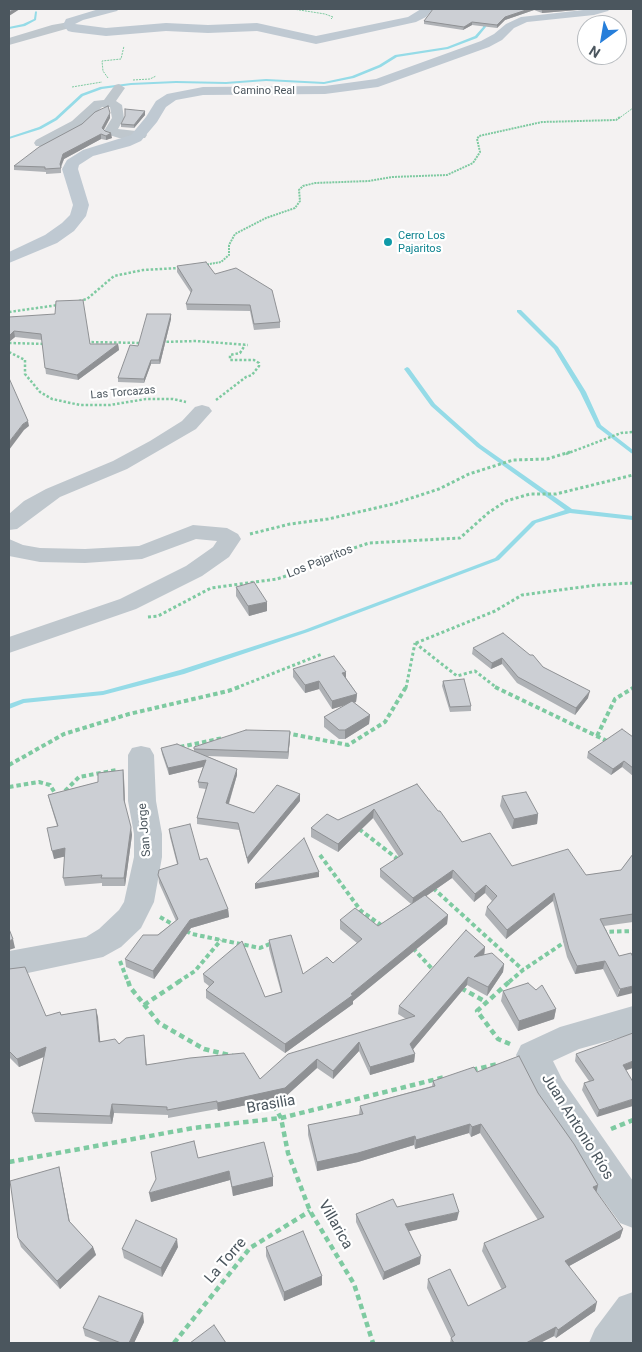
<!DOCTYPE html>
<html>
<head>
<meta charset="utf-8">
<style>
	body { margin:0 }
	#map { position:relative; width:642px; height:1352px; overflow:hidden; background:#f4f2f2; font-family:Roboto,sans-serif }
	canvas { display:block }
	.frame { position:absolute; inset:0; border:10px solid #4b565e; pointer-events:none }
	.north { position:absolute; left:577px; top:15px; width:50px; height:50px; box-sizing:border-box; background:#fff; border:1px solid #b7bbbf; border-radius:50%; rotate:212deg; font-size:14px; font-weight:700; line-height:20px; text-align:center; color:#4b565e }
	.north::after { content:''; display:block; margin:auto; width:18px; height:22px; background:#267eda; clip-path:polygon(50% 0,100% 100%,50% 72%,0 100%) }
</style>
</head>
<body>
<div id="map">
<canvas width="642" height="1352"></canvas>
<div class="frame"></div>
<div class="north">N</div>
</div>
<script>
const g = document.querySelector('canvas').getContext('2d');
g.lineJoin = 'round';
function shape(rows) {
  const path = new Path2D();
  for (const r of rows) {
    path.moveTo(r[0], r[1]);
    for (let i = 2; i < r.length; i += 2) path.lineTo(r[i], r[i + 1]);
  }
  return path;
}
function fill(path, color) {
  g.fillStyle = color;
  g.fill(path, 'evenodd');
}
function strokePath(path, color, width, dash) {
  g.strokeStyle = color;
  g.lineWidth = width;
  g.lineCap = dash ? 'butt' : 'round';
  g.setLineDash(dash || []);
  g.stroke(path);
}
function write(font, color, halo, rows, align = 'center') {
  g.font = font + ' Roboto,sans-serif';
  g.lineWidth = 4.5;
  g.setLineDash([]);
  g.textBaseline = 'middle';
  g.strokeStyle = halo;
  g.fillStyle = color;
  for (const [text, x, y, turn = 0] of rows) {
    g.save();
    g.translate(x, y);
    g.rotate((+turn || 0) * Math.PI / 180);
    g.textAlign = isNaN(turn) ? turn : align;
    if (halo) g.strokeText(text, 0, 0);
    g.fillText(text, 0, 0);
    g.restore();
  }
}
fill(shape([
	[36,11,37,12,36,20,25,26,9,29,9,27,23,24,34,19,35,12,36,11],
	[482,19,484,20,486,27,477,38,448,49,397,57,381,67,354,78,324,84,266,81,226,84,176,83,131,85,102,89,83,96,57,120,41,129,9,139,9,137,39,127,55,118,81,94,100,87,131,83,176,81,226,82,266,79,324,82,352,76,379,65,395,55,447,47,475,36,483,27,482,19],
	[517,310,521,310,558,347,586,392,601,425,633,450,633,454,631,453,597,427,580,392,554,349,517,312,517,310],
	[407,367,409,368,435,404,481,445,572,509,633,516,633,520,570,513,536,523,499,560,308,632,184,674,103,695,24,703,9,709,9,704,23,699,103,691,180,670,304,630,495,558,532,521,565,510,477,447,431,406,404,369,407,367]
]), '#95dbe7');
strokePath(shape([
	[293,9,325,14,333,17,331,19],
	[108,78,103,71,102,61,121,59,124,46],
	[133,80,150,79,156,76],
	[72,87,102,82],
	[618,119,633,108]
]), '#7ecaa1', 1, [2, 1]);
strokePath(shape([
	[204,265,221,262,229,255,229,245,235,234,266,218,295,208,300,201,299,190,303,186,315,183,369,181,392,177,447,175,473,163,480,152,477,139,479,136,542,122,616,120,620,117]
]), '#7ecaa1', 2, [2, 1]);
strokePath(shape([
	[79,301,87,299,114,276,143,270,180,268],
	[9,312,58,305],
	[87,342,143,343],
	[162,342,196,341,248,345],
	[9,343,46,344],
	[9,352,25,360,25,374,40,392,52,399,80,405,110,405,146,399,173,399,186,402],
	[216,400,246,377,252,375,259,366,259,363,254,360,230,360,230,355,240,353,245,345],
	[566,454,621,433,633,432]
]), '#7ecaa1', 2.5, [2.5, 2]);
strokePath(shape([
	[250,534,290,524,328,519,393,504,439,489,469,474,513,460,547,459,570,452],
	[148,617,158,616,211,588,277,579,301,571,333,555,369,543,460,538,488,513,506,501,530,494,556,494,633,475],
	[415,643,457,676,475,671,497,688],
	[416,643,495,611,522,595,597,585,633,583],
	[236,688,322,654],
	[406,688,415,643]
]), '#7ecaa1', 3, [3, 2.5]);
strokePath(shape([
	[495,687,607,741],
	[286,733,348,745,385,722,406,687],
	[597,736,615,699,633,688],
	[180,747,223,738],
	[9,765,64,734,129,714,228,691,239,687],
	[9,787,39,782,50,785,56,795],
	[65,791,79,777,117,770],
	[359,829,399,860],
	[320,855,361,911,384,927],
	[433,888,523,970],
	[160,917,174,925],
	[186,931,192,934,260,948,272,943],
	[602,932,633,931],
	[413,948,434,971],
	[120,961,128,982],
	[178,982,195,971,221,940],
	[509,982,523,970,565,942]
]), '#7ecaa1', 4, [4.5, 3]);
strokePath(shape([
	[128,981,130,987,159,1023,204,1049,233,1056],
	[461,988,486,1002],
	[144,1005,180,981],
	[510,1044,498,1039,477,1011,510,981],
	[472,1070,498,1064],
	[269,1097,281,1118,288,1153,310,1211,354,1284,373,1343],
	[611,1129,633,1120],
	[9,1162,193,1128,281,1118,445,1077],
	[174,1343,250,1248,310,1211]
]), '#7ecaa1', 4.5, [5.5, 4]);
fill(shape([
	[69,22,73,23,74,25,73,27,9,45,9,38,52,25,69,22],
	[119,84,125,88,116,101,122,105,124,118,118,129,145,132,147,135,145,138,119,138,106,134,104,131,112,118,110,107,102,107,82,127,46,146,36,146,34,143,36,140,72,121,94,101,104,100,115,85,119,84],
	[202,405,209,407,212,411,196,429,127,469,60,497,17,529,9,530,9,514,24,501,46,489,113,461,150,441,182,421,195,407,202,405],
	[193,525,227,528,238,534,241,539,229,557,202,576,136,609,9,653,9,637,120,599,186,566,213,547,217,541,196,539,142,559,85,563,40,562,9,556,9,539,23,545,40,548,85,549,139,546,193,525],
	[141,746,150,748,154,755,156,801,162,834,162,857,154,902,141,928,121,947,103,957,9,977,9,951,86,937,99,929,119,910,124,902,134,857,134,834,128,801,128,755,132,748,141,746],
	[633,1006,633,1034,579,1049,553,1061,562,1079,633,1181,633,1228,620,1223,591,1184,573,1152,538,1101,516,1055,521,1045,560,1027,633,1006],
	[633,1292,633,1343,589,1343,595,1329,619,1297,633,1292]
]), '#bfc7cd');
fill(shape([
	[99,9,119,9,117,11,83,20,75,24,106,28,166,23,208,25,257,23,316,36,408,17,421,9,433,9,426,17,416,22,316,44,257,31,208,33,166,31,106,36,72,32,68,31,63,25,66,19,99,9],
	[592,9,610,9,608,11,594,15,527,22,514,28,502,40,489,47,378,87,325,94,203,95,176,100,166,107,157,122,141,141,130,146,93,156,79,165,78,169,89,205,86,216,74,231,57,243,9,263,9,252,45,235,62,223,70,215,73,205,62,169,67,160,83,150,131,135,146,117,156,101,167,94,203,87,325,86,376,79,481,41,494,34,506,24,521,17,592,9]
]), '#bfc9d2');
fill(shape([
	[433,9,589,9,542,13,534,10,505,20,497,28,472,25,463,30,424,24,424,21],
	[145,111,145,115,134,128,121,127,121,124],
	[110,118,104,130,112,138,106,140,101,139,64,159,61,168,61,173,46,174,46,172,14,170,14,166,82,124],
	[177,266,215,274,280,322,280,328,254,330,250,311,187,310,186,304,191,293,177,272],
	[171,314,171,319,160,364,151,364,144,383,118,382,118,378,138,346],
	[9,317,90,344,118,344,119,350,78,380,46,374,42,340,15,337,9,342],
	[236,587,267,611,249,616,236,596],
	[473,648,543,667,588,698,575,715,517,683,502,664,491,669,472,654],
	[293,669,346,678,357,694,356,702,354,703,370,715,369,724,345,739,339,739,324,727,324,717,345,705,332,709,319,689,305,693,293,677],
	[443,681,471,706,471,711,450,712,442,686],
	[633,737,633,776,622,767,611,775,587,758,588,752],
	[290,738,288,759,207,756,237,769,237,775,229,804,254,813,300,801,248,864,239,830,197,824,197,818,206,789,199,788,198,782,203,767,169,775,162,754,161,748,194,751,194,747],
	[123,770,124,778,125,804,132,835,125,886,102,886,102,883,65,886,63,878,65,856,54,859,57,826,50,803,48,795,98,782],
	[417,784,462,842,512,866,586,875,621,870,633,854,633,922,604,926,619,956,631,953,617,997,603,969,575,974,567,957,553,901,506,939,485,915,487,907,492,901,485,893,474,902,452,878,426,896,448,915,447,924,353,1001,353,1004,285,1053,206,998,206,990,209,986,204,982,203,974,265,997,281,992,269,949,269,940,303,974,333,963,357,943,340,929,340,920,378,926,411,904,380,877,380,869,399,857,373,818,338,852,311,837,311,828,338,820],
	[502,796,538,814,537,824,512,829,500,806],
	[169,829,200,860,228,909,229,917,191,928,154,979,126,967,125,959,176,921,159,883,158,875,177,864,170,837],
	[485,947,484,955,504,964,503,972,487,996,467,985,413,1049,415,1054,414,1062,370,1075,359,1051,333,1079,317,1068,285,1097,218,1111,217,1109,168,1118,168,1115,114,1113,112,1124,35,1122,32,1113,44,1057,19,1067,9,1057,9,969,46,1016,61,1015,96,1009,100,1041,119,1044,144,1035,147,1065,260,1079,406,1019,398,1014,399,1006],
	[503,991,556,1009,554,1019,518,1031,501,1001],
	[576,1054,626,1070,597,1117,582,1090,584,1083,589,1081,575,1061],
	[477,1072,538,1093,598,1185,596,1192,623,1229,620,1238,569,1266,595,1311,556,1338,554,1336,540,1343,450,1343,451,1338,427,1288,428,1279,468,1306,502,1290,482,1251,484,1243,538,1220,480,1133,471,1137,469,1133,415,1149,414,1145,358,1162,317,1171,308,1135,308,1125,359,1115,360,1106,432,1086,433,1081],
	[198,1158,273,1186,233,1196,230,1180,151,1202],
	[59,1167,70,1222,93,1247,96,1255,60,1289,21,1247,18,1238],
	[397,1207,457,1220,409,1231,420,1264,383,1280,356,1222,356,1214],
	[178,1247,162,1277,124,1258,122,1249],
	[266,1247,322,1276,322,1285,284,1301,266,1256],
	[144,1322,134,1343,103,1343,85,1336,83,1328]
]), '#afb2b6');
fill(shape([
	[15,9,20,9,9,16,9,12],
	[529,9,535,9,534,10,505,20,497,28,497,25,505,17],
	[555,9,589,9,542,13,542,10],
	[472,22,472,25,463,30,464,27],
	[145,111,145,115,134,128,134,125],
	[110,113,110,118,102,132,102,128],
	[111,133,112,138,106,140,106,136],
	[101,134,101,139,64,159,60,168,60,164,63,154],
	[171,314,171,319,160,364,159,360],
	[14,331,15,337,9,342,9,336],
	[118,344,119,350,78,380,77,375],
	[151,360,151,364,144,383,144,379],
	[28,421,29,426,24,430,9,450,9,442,23,424],
	[267,602,267,611,249,616,248,606],
	[502,658,502,664,491,669,492,663],
	[346,672,346,680,342,673],
	[319,681,319,689,305,693,305,685],
	[590,691,588,698,575,715,576,708],
	[357,694,356,702,332,709,332,701],
	[370,715,369,724,345,739,345,730],
	[290,731,290,738,288,759,288,752],
	[206,760,206,766,169,775,168,768],
	[624,761,622,767,611,775,613,769],
	[237,769,237,775,227,809,226,803],
	[123,770,124,778,125,808,124,800],
	[300,794,300,801,248,864,247,858],
	[374,809,373,818,338,852,338,844],
	[538,814,537,824,512,829,514,819],
	[131,827,132,835,125,886,124,878],
	[65,848,67,856,54,859,52,851],
	[453,870,452,878,412,906,413,898],
	[319,872,319,877,255,889,255,884],
	[486,885,485,893,474,902,475,894],
	[554,893,553,901,506,939,507,930],
	[228,909,229,917,191,928,154,979,153,971,190,920],
	[448,915,447,924,353,1001,353,1004,285,1053,285,1044,351,994],
	[13,939,15,948,9,950,9,941],
	[485,947,484,956,474,957],
	[605,961,603,969,575,974,577,966],
	[504,964,503,972,487,996,488,987],
	[468,977,467,985,410,1053,410,1044],
	[633,986,633,993,617,997,620,989],
	[96,1009,98,1017,101,1050,99,1042],
	[556,1009,554,1019,518,1031,519,1021],
	[359,1042,359,1051,333,1079,333,1071],
	[46,1047,48,1055,19,1067,17,1059],
	[415,1054,414,1062,370,1075,370,1067],
	[317,1059,317,1068,285,1097,218,1111,217,1103],
	[633,1061,633,1068,621,1072,623,1065],
	[633,1099,633,1106,597,1117,599,1110],
	[112,1104,114,1113,112,1124,110,1116],
	[470,1124,469,1133,415,1149,416,1140],
	[481,1124,480,1133,471,1137,472,1127],
	[415,1136,414,1145,358,1162,317,1171,317,1162],
	[59,1167,61,1176,71,1230,69,1221],
	[229,1171,230,1180,151,1202,149,1193],
	[273,1177,273,1186,233,1196,232,1187],
	[598,1185,596,1194,593,1187],
	[459,1212,457,1220,405,1232,405,1224],
	[623,1229,620,1238,562,1270,565,1261],
	[177,1239,178,1247,162,1277,161,1268],
	[93,1247,96,1255,60,1289,57,1281],
	[421,1256,420,1264,383,1280,384,1272],
	[322,1276,322,1285,284,1301,284,1292],
	[597,1302,595,1311,556,1338,558,1330],
	[143,1313,144,1322,134,1343,129,1343],
	[556,1327,554,1336,540,1343,526,1343]
]), '#8f9194');
const building = shape([
	[9,9,15,9,9,12,9,9],
	[433,9,529,9,505,17,497,25,472,22,464,27,424,21,433,9],
	[539,9,555,9,542,10,539,9],
	[108,106,110,113,102,128,105,131,111,133,106,136,101,134,63,154,60,164,61,168,45,169,45,167,14,166,39,147,82,124,95,112,108,106],
	[125,109,145,111,134,125,121,124,125,116,125,109],
	[206,262,215,274,236,268,272,290,280,322,254,324,250,305,186,304,192,290,177,266,206,262],
	[83,300,90,344,118,344,77,375,45,368,41,334,14,331,9,336,9,317,55,314,56,301,83,300],
	[147,314,171,314,159,360,151,360,144,379,118,378,130,345,138,346,147,314],
	[9,378,28,421,23,424,9,442,9,378],
	[254,582,267,602,248,606,236,587,254,582],
	[503,633,530,655,533,655,543,667,590,691,576,708,518,677,502,658,492,663,473,648,503,633],
	[334,656,346,672,342,673,357,694,332,701,319,681,305,685,293,669,334,656],
	[464,679,471,706,450,707,443,681,464,679],
	[352,701,370,715,345,730,339,730,324,717,352,701],
	[622,729,633,737,633,768,624,761,613,769,588,752,622,729],
	[246,730,290,731,288,752,194,749,194,747,246,730],
	[177,744,237,769,226,803,254,813,277,785,300,794,247,858,238,823,197,818,208,783,198,782,206,760,168,768,161,748,177,744],
	[123,770,124,800,131,827,124,878,101,878,102,875,63,878,65,848,52,851,47,828,58,826,48,795,98,782,98,773,123,770],
	[417,784,438,811,440,811,462,842,490,833,512,866,568,849,586,875,621,870,633,854,633,914,600,919,619,956,631,953,633,957,633,986,620,989,605,961,577,966,569,949,554,893,507,930,487,907,497,896,486,885,475,894,453,870,413,898,380,869,403,854,374,809,338,844,311,828,327,814,338,820,417,784],
	[526,792,538,814,514,819,502,796,526,792],
	[190,824,200,860,207,858,228,909,190,920,153,971,125,959,143,935,158,935,178,919,158,875,159,870,178,864,169,829,190,824],
	[304,838,319,872,255,884,304,838],
	[425,895,448,915,351,994,353,995,285,1044,206,990,214,982,203,974,242,941,265,997,282,992,269,940,291,935,303,974,327,957,333,963,362,939,340,920,355,908,378,926,425,895],
	[9,929,13,939,9,941,9,929],
	[466,930,485,947,474,957,492,953,504,964,488,987,468,977,410,1044,415,1054,370,1067,359,1042,333,1071,317,1059,285,1088,217,1103,217,1101,167,1110,167,1107,112,1104,110,1116,32,1113,46,1047,17,1059,9,1051,9,969,25,967,46,1016,60,1012,61,1015,96,1009,99,1042,115,1039,119,1044,126,1038,144,1035,146,1065,190,1058,244,1053,260,1079,288,1054,415,1016,399,1006,466,930],
	[528,983,536,990,542,985,556,1009,519,1021,503,991,528,983],
	[633,1033,633,1061,623,1065,633,1082,633,1099,599,1110,584,1083,594,1080,576,1054,633,1033],
	[519,1056,538,1093,574,1144,598,1185,593,1187,623,1229,565,1261,597,1302,558,1330,556,1327,526,1343,454,1343,451,1338,455,1335,428,1279,450,1269,468,1306,506,1287,484,1243,544,1217,481,1124,472,1127,470,1124,416,1140,415,1136,358,1153,317,1162,308,1125,363,1114,360,1106,435,1086,433,1081,474,1067,477,1072,519,1056],
	[194,1141,198,1158,264,1142,273,1177,232,1187,229,1171,149,1193,156,1179,151,1152,194,1141],
	[59,1167,69,1221,93,1247,57,1281,18,1238,10,1181,59,1167],
	[453,1194,459,1212,405,1224,421,1256,384,1272,356,1214,393,1199,397,1207,453,1194],
	[136,1220,177,1239,161,1268,122,1249,136,1220],
	[303,1231,322,1276,284,1292,266,1247,303,1231],
	[99,1296,143,1313,129,1343,121,1343,83,1328,99,1296],
	[214,1325,226,1343,190,1343,214,1325]
]);
fill(building, '#cccfd4');
strokePath(building, '#8f9194', 1);
for (const [x, y, r, color] of [
	[388,242,5,"#0f9aa8"]
]) {
  const dot = new Path2D();
  dot.arc(x, y, r, 0, 2 * Math.PI);
  g.fillStyle = color;
  g.fill(dot);
  strokePath(dot, '#fff', 2);
}
write('11px', '#4b565e', '#fff', [
	["Camino Real",264,91],
	["Las Torcazas",123,393,-5]
]);
write('11px', '#0d838f', '#fff', [
	["Cerro Los",398,236],
	["Pajaritos",398,249]
], 'left');
write('12px', '#4b565e', '#fff', [
	["Los Pajaritos",320,562,-22],
	["San Jorge",145,830,-95]
]);
write('15px', '#4b565e', '#fff', [
	["Brasilia",271,1105,-10],
	["Juan Antonio Ríos",577,1127,58],
	["Villarica",335,1225,60],
	["La Torre",226,1261,-49]
]);
</script>
</body>
</html>
